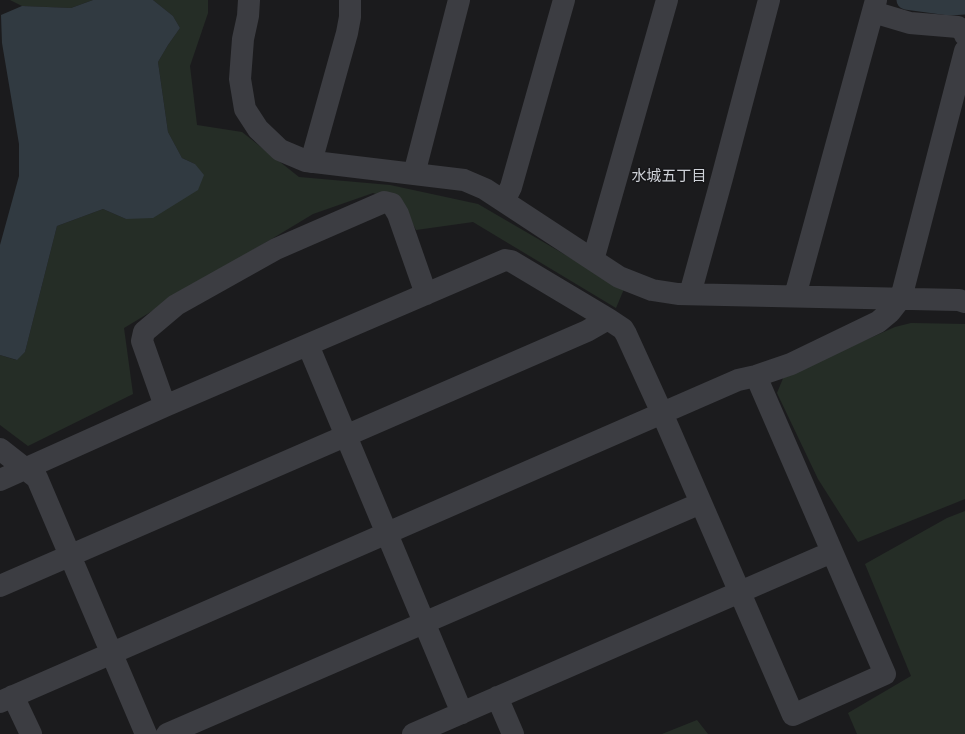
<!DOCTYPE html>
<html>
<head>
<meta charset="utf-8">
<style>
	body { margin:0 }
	canvas { display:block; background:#1b1b1d }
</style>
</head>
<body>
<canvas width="965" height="734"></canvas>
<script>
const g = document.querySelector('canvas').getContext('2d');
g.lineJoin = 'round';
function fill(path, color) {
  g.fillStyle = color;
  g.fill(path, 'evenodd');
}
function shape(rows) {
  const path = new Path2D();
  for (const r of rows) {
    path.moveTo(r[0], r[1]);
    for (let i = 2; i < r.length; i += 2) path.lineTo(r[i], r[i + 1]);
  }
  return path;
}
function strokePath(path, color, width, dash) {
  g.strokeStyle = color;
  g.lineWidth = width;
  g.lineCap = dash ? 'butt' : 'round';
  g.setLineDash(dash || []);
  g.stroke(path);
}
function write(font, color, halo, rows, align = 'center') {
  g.font = font + ' "Exo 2","Noto Sans JP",sans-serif';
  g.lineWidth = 3;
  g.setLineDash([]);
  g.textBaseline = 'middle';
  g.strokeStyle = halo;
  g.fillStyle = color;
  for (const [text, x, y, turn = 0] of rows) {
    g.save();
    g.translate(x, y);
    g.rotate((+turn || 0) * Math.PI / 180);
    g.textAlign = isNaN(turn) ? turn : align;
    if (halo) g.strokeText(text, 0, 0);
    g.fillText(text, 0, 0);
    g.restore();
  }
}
fill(shape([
	[10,0,93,0,71,8,22,6],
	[153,0,208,0,208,13,190,66,197,125,242,132,299,177,390,185,478,204,624,289,616,308,473,222,416,230,402,203,373,193,313,214,124,328,133,394,28,446,0,425,0,355,16,360,25,352,57,226,103,209,126,219,195,164,182,158,168,132,158,62,168,45,180,28,173,16],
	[911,323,965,324,965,499,858,542,818,479,777,393,784,376,895,327],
	[965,511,965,734,857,734,848,713,911,676,865,564,947,518],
	[697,720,708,734,662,734]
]), '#252d26');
fill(shape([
	[93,0,153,0,173,16,180,28,168,45,158,62,168,132,182,158,195,164,204,175,198,190,153,218,126,219,103,209,57,226,25,352,17,360,0,355,0,245,19,176,19,144,2,43,1,15,22,6,71,8]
]), '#313a41');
strokePath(shape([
	[906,0,950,6,965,5]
]), '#313a41', 19);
strokePath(shape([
	[249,0,248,16,243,39,240,79,245,109,258,129,280,150,306,161,464,180,485,189,619,277,652,290,678,294,959,300,965,302],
	[873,12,910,23,958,27,964,32,965,35],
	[311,162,347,33,350,17,350,0],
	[414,174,459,0],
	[504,201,511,187,564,0],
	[593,260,667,0],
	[690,294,722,178,769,0],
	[795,296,876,0],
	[308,345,462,713],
	[165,406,142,341,144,332,176,305,276,249,384,202,392,204,398,214,426,294],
	[0,449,37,478,146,734],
	[0,480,165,406,505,260,511,261,608,319,623,329,626,334,662,413,793,715,885,674,756,376],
	[0,586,587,331,608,319],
	[13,696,31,734],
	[497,697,513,734],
	[0,702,738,380,756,376,791,364,878,322,890,312,901,298,965,51],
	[167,734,701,503],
	[413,734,832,552]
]), '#3c3d42', 22);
write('15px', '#cfd2d8', '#161618', [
	["水城五丁目",669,176]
]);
</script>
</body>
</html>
